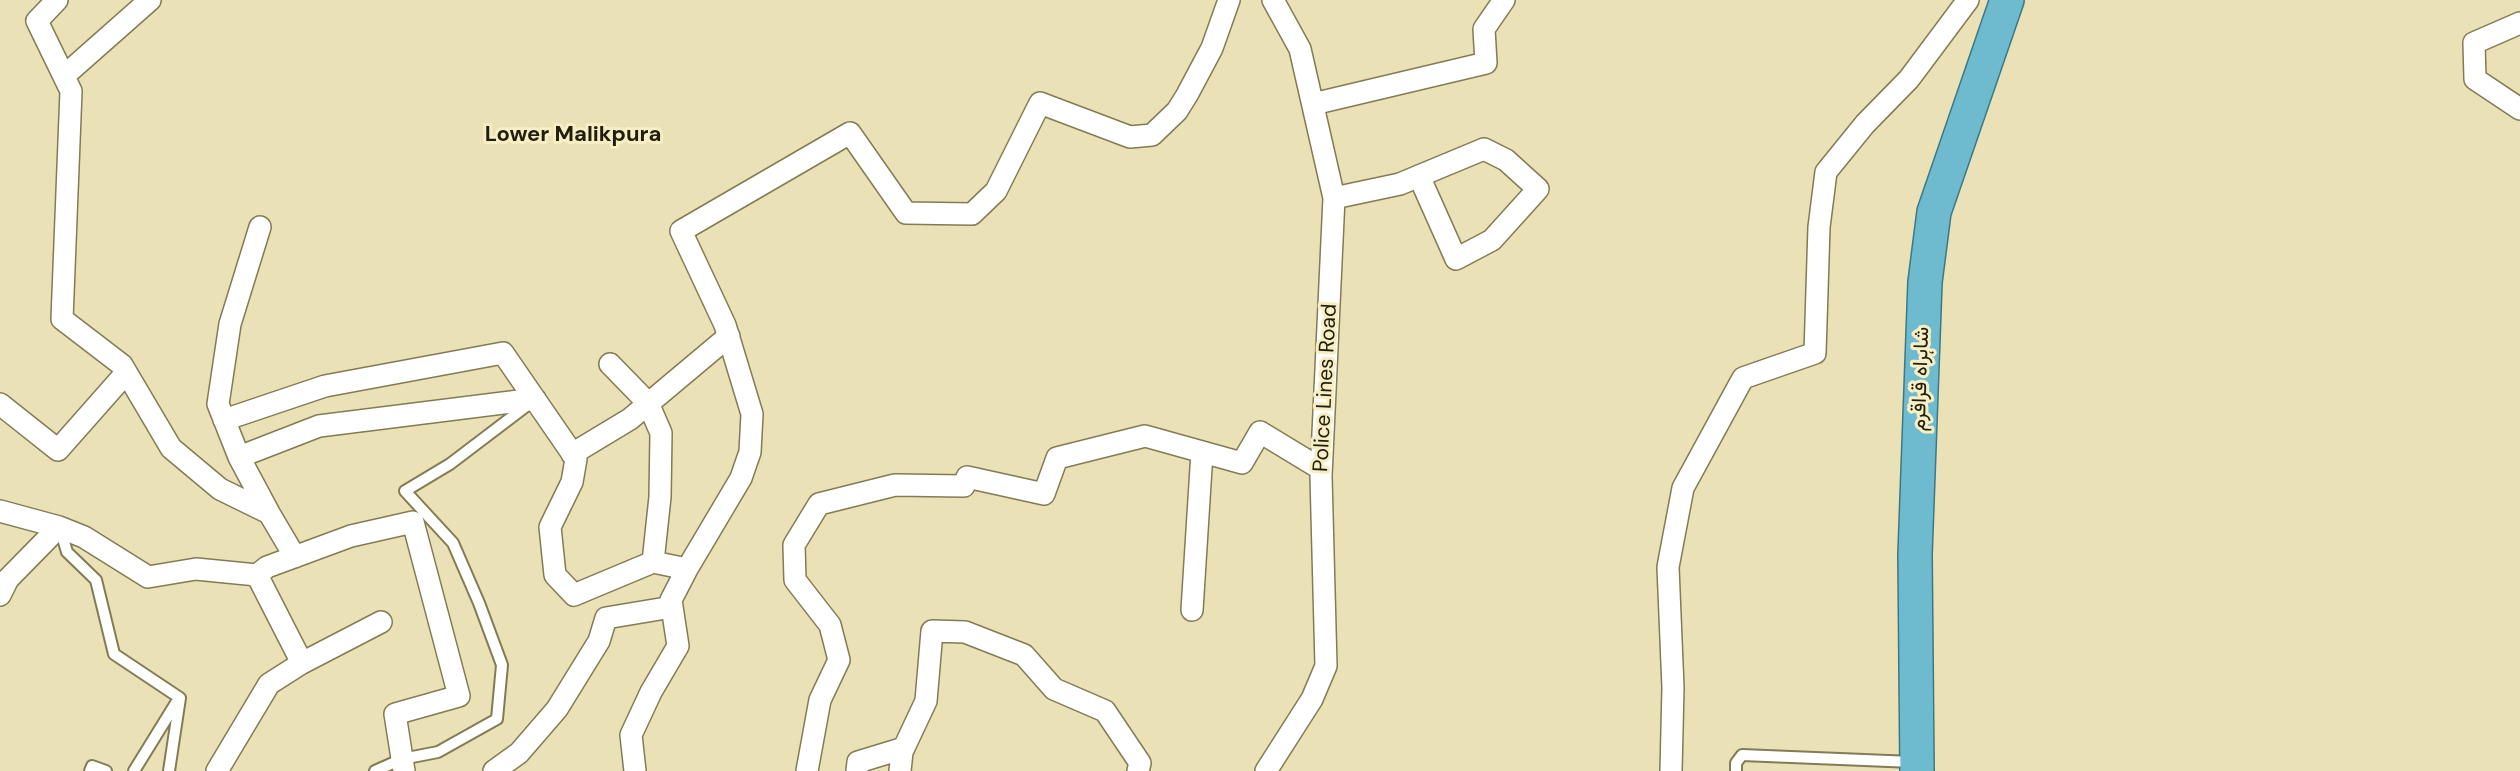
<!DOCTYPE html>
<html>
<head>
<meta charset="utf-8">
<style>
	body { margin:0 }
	canvas { display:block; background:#eae1b7 }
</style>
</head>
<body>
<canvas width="2520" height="771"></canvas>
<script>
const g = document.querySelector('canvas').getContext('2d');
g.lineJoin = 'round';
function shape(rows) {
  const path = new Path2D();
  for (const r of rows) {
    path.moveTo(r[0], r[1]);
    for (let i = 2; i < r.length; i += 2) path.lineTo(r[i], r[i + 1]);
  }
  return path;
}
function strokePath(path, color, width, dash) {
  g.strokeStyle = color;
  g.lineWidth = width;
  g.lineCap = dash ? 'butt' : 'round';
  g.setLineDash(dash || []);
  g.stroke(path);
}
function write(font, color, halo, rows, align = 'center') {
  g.font = font + ' "DM Sans",Vazirmatn,sans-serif';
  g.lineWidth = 6;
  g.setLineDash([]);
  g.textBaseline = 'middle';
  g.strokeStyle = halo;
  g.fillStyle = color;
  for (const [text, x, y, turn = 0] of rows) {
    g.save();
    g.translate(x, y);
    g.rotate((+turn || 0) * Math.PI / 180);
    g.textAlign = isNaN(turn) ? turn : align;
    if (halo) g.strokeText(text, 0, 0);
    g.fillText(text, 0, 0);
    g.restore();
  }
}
const service = shape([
	[60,528,67,552,96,580,114,654,180,698,169,771],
	[90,771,92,766,106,771],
	[134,771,176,703],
	[375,771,402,759,438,752,497,719,502,665,479,603,453,543,405,491,450,464,529,404],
	[1736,771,1736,763,1742,755,1913,762]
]);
const minor = shape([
	[57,0,37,21,71,91,62,319,122,365,171,448,220,489,269,513,295,557],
	[2520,23,2474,43,2475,79,2520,109],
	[64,76,150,0],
	[1313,104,1486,63,1484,29,1504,0],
	[1334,198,1400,184,1419,176,1484,149,1506,160,1538,189,1492,240,1456,259,1419,176],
	[260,227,230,324,218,404,239,457,269,513],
	[610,364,648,403,661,433,660,497,653,562],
	[0,404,58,450,126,373],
	[224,420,325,386,503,353,576,459,572,482,550,527,555,575,574,595,653,562,687,569,671,600,678,646,651,692,631,735,635,771],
	[572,454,630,419,729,336],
	[239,457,319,426,535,399],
	[0,511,59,527,84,537,148,577,196,569,257,575,267,567,351,536,413,522,459,696,395,714,404,771],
	[687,569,741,478,750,452,752,414,725,325,681,231,850,133,906,213,972,214,996,191,1040,103,1130,137,1152,135,1177,111,1187,95,1212,48,1229,0],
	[257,575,302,663],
	[0,595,8,579,59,527],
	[1192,610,1202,452],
	[217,771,269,684,302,663,381,622],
	[494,771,519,753,557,709,599,641,606,618,672,607],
	[807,771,820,700,839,660,830,625,795,580,794,545,819,504,895,485,964,486,967,477,1044,494,1057,458,1145,436,1242,463,1260,432,1321,469],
	[857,771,858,762,904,748],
	[900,771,902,752,926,701,932,631,965,632,1024,655,1054,689,1105,711,1140,763,1138,771],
	[1266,771,1312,699,1326,666,1321,476,1334,198,1300,49,1273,0],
	[1671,771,1673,688,1668,567,1683,488,1743,378,1815,353,1819,227,1826,172,1865,124,1909,79,1968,0]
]);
const trunk = shape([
	[1917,771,1915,554,1925,282,1934,212,2007,0]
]);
strokePath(service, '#837b54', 14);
strokePath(minor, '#837b54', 24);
strokePath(trunk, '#3c7984', 36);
strokePath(service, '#fff', 10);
strokePath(minor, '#fff', 21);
strokePath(trunk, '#6ebbcf', 33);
write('21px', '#211e0e', '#f7eec4', [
	["شاہراہ قراقرم",1921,379,-88],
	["Police Lines Road",1326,388,-87]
]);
write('bold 22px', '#211e0e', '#f7eec4', [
	["Lower Malikpura",573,135]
]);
</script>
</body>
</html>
